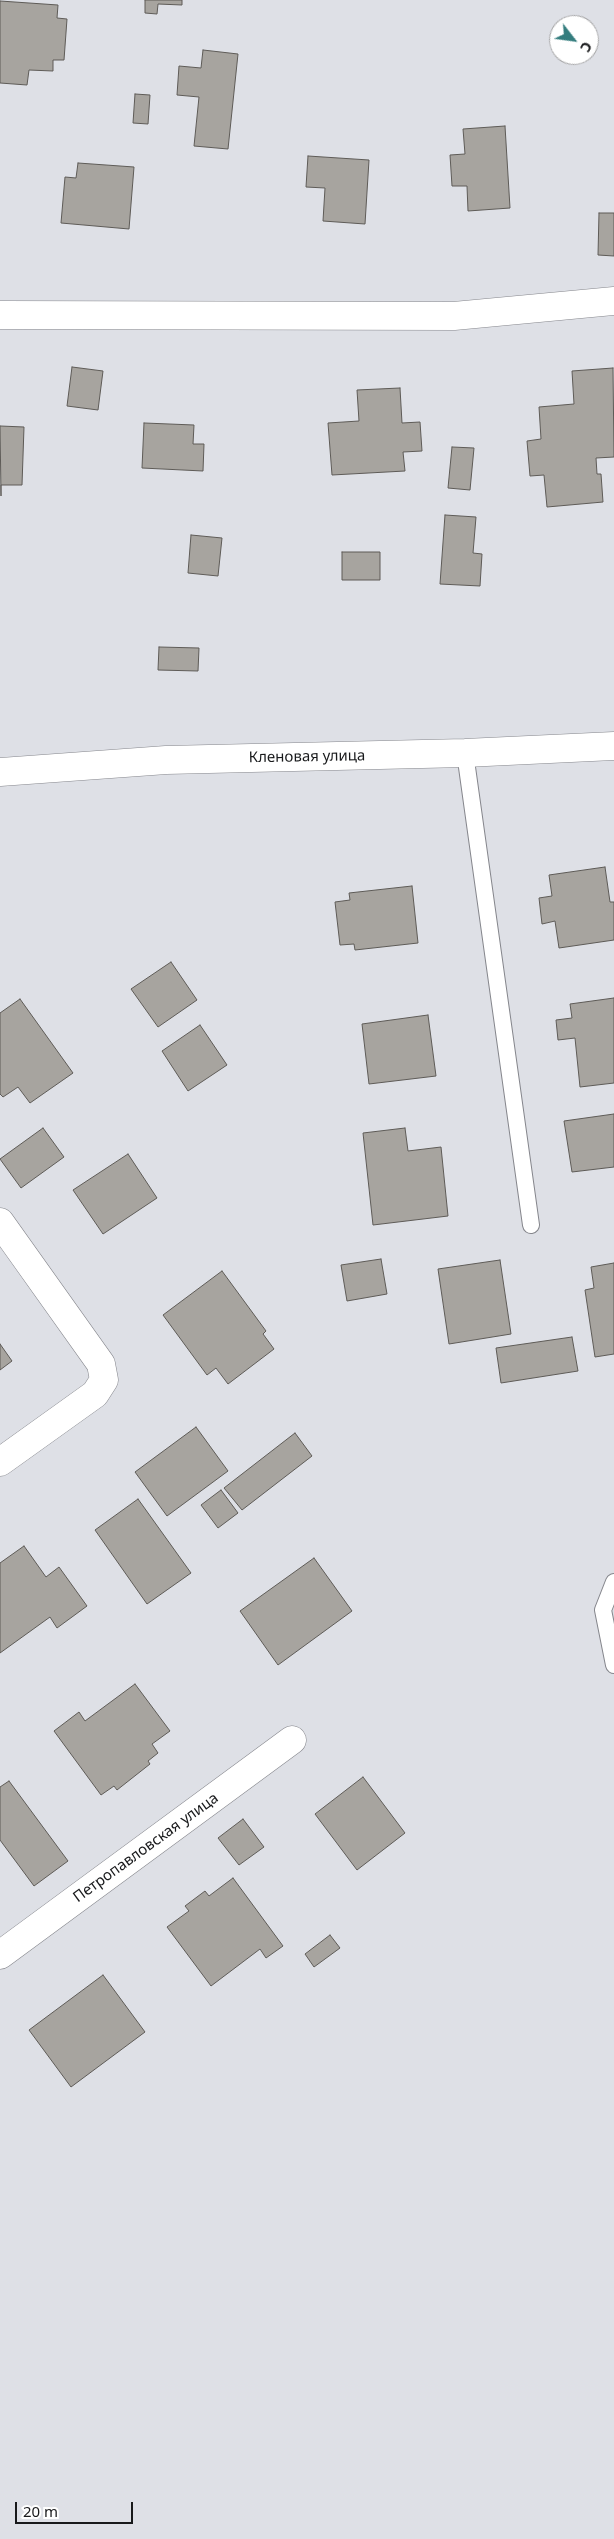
<!DOCTYPE html>
<html>
<head>
<meta charset="utf-8">
<style>
	body { margin:0 }
	#map { position:relative; width:614px; height:2539px; overflow:hidden; background:#dee0e6; font-family:"Noto Sans",sans-serif }
	canvas { display:block }
	.north { position:absolute; left:549px; top:15px; width:50px; height:50px; box-sizing:border-box; background:#fff; border:1px solid #a3a3a4; border-radius:50%; rotate:120deg; font-size:14px; font-weight:700; line-height:20px; text-align:center; color:#18191b }
	.north::after { content:''; display:block; margin:auto; width:18px; height:22px; background:#347d7e; clip-path:polygon(50% 0,100% 100%,50% 72%,0 100%) }
	.scale { position:absolute; left:15px; top:2502px; width:118px; height:22px; box-sizing:border-box; border:2px solid #18191b; border-top:0; padding-left:6px; font-size:15px; line-height:18px; white-space:nowrap; color:#18191b; -webkit-text-stroke:4px #fff; paint-order:stroke }
</style>
</head>
<body>
<div id="map">
<canvas width="614" height="2539"></canvas>
<div class="north">С</div>
<div class="scale">20 m</div>
</div>
<script>
const g = document.querySelector('canvas').getContext('2d');
g.lineJoin = 'round';
function fill(path, color) {
  g.fillStyle = color;
  g.fill(path, 'evenodd');
}
function shape(rows) {
  const path = new Path2D();
  for (const r of rows) {
    path.moveTo(r[0], r[1]);
    for (let i = 2; i < r.length; i += 2) path.lineTo(r[i], r[i + 1]);
  }
  return path;
}
function strokePath(path, color, width, dash) {
  g.strokeStyle = color;
  g.lineWidth = width;
  g.lineCap = dash ? 'butt' : 'round';
  g.setLineDash(dash || []);
  g.stroke(path);
}
function write(font, color, halo, rows, align = 'center') {
  g.font = font + ' "Noto Sans",sans-serif';
  g.lineWidth = 4;
  g.setLineDash([]);
  g.textBaseline = 'middle';
  g.strokeStyle = halo;
  g.fillStyle = color;
  for (const [text, x, y, turn = 0] of rows) {
    g.save();
    g.translate(x, y);
    g.rotate((+turn || 0) * Math.PI / 180);
    g.textAlign = isNaN(turn) ? turn : align;
    if (halo) g.strokeText(text, 0, 0);
    g.fillText(text, 0, 0);
    g.restore();
  }
}
const building = shape([
	[145,0,182,0,182,5,158,4,157,14,145,13,145,0],
	[0,1,58,5,57,18,67,19,64,60,53,60,53,71,29,70,27,85,0,83,0,1],
	[203,50,238,54,228,149,194,146,199,97,177,95,179,66,201,68,203,50],
	[135,94,150,95,148,124,133,123,135,94],
	[505,126,510,208,468,211,467,186,452,186,450,155,465,154,463,129,505,126],
	[308,156,369,160,365,224,323,221,325,188,306,187,308,156],
	[78,163,134,167,129,229,61,223,65,177,76,178,78,163],
	[599,213,614,213,614,256,598,255,599,213],
	[72,367,103,371,98,410,67,406,72,367],
	[613,368,614,457,596,458,597,474,601,474,603,502,547,507,544,475,530,476,527,441,541,439,539,407,574,404,572,371,613,368],
	[400,388,402,423,420,422,422,451,403,452,405,471,332,475,328,423,359,421,357,390,400,388],
	[144,423,194,425,193,444,204,444,203,471,142,468,144,423],
	[0,426,24,427,22,485,1,485,1,496,0,426],
	[452,447,474,448,470,490,448,488,452,447],
	[445,515,476,517,473,553,482,554,480,586,440,584,445,515],
	[191,535,222,538,218,576,188,573,191,535],
	[342,552,380,552,380,580,342,580,342,552],
	[159,647,199,648,198,671,158,670,159,647],
	[605,867,610,902,614,902,614,940,559,948,555,921,542,924,539,898,552,896,549,875,605,867],
	[412,886,418,943,355,950,354,944,340,945,335,902,350,900,349,893,412,886],
	[171,962,197,1000,158,1027,131,989,171,962],
	[614,998,614,1083,580,1087,575,1038,558,1040,556,1020,572,1018,570,1004,614,998],
	[20,999,73,1073,30,1103,18,1087,3,1097,0,1094,0,1013,20,999],
	[428,1015,436,1076,369,1084,362,1024,428,1015],
	[200,1025,227,1065,188,1091,162,1051,200,1025],
	[614,1114,614,1167,572,1172,564,1121,614,1114],
	[43,1128,64,1157,21,1188,0,1159,43,1128],
	[405,1128,408,1151,441,1147,448,1216,373,1225,363,1133,405,1128],
	[128,1154,157,1198,103,1234,73,1190,128,1154],
	[381,1259,387,1294,347,1301,341,1265,381,1259],
	[500,1260,511,1334,449,1344,438,1269,500,1260],
	[614,1263,614,1354,595,1357,585,1290,594,1288,591,1267,614,1263],
	[222,1271,266,1331,263,1334,274,1349,228,1384,216,1368,207,1375,163,1315,222,1271],
	[572,1337,578,1371,501,1383,496,1348,572,1337],
	[0,1344,12,1361,0,1370,0,1344],
	[196,1427,228,1471,167,1516,135,1472,196,1427],
	[295,1433,312,1456,242,1510,224,1488,295,1433],
	[221,1490,238,1513,218,1528,201,1505,221,1490],
	[138,1499,191,1573,147,1604,95,1530,138,1499],
	[24,1546,46,1577,59,1567,87,1606,57,1628,50,1617,0,1653,0,1563,24,1546],
	[314,1558,352,1611,278,1665,240,1611,314,1558],
	[135,1684,170,1731,152,1744,158,1753,148,1761,150,1764,117,1790,114,1786,101,1795,54,1731,79,1712,85,1721,135,1684],
	[363,1777,405,1833,357,1870,315,1814,363,1777],
	[9,1781,68,1861,34,1886,0,1840,0,1787,9,1781],
	[243,1819,264,1847,239,1865,218,1838,243,1819],
	[233,1878,283,1946,266,1958,260,1949,211,1986,167,1927,189,1911,185,1906,205,1891,209,1896,233,1878],
	[330,1935,340,1948,314,1967,305,1954,330,1935],
	[103,1975,145,2032,71,2087,29,2030,103,1975]
]);
fill(building, '#a7a49f');
strokePath(building, '#5e5b57', 1);
const service = shape([
	[465,753,531,1225],
	[614,1582,603,1610,614,1665]
]);
const minor = shape([
	[0,315,454,316,614,301],
	[0,772,166,760,465,753,614,746],
	[0,1222,101,1364,104,1380,95,1394,0,1462],
	[0,1955,292,1740]
]);
strokePath(service, '#85868c', 18);
strokePath(minor, '#85868c', 29);
strokePath(service, '#fff', 16);
strokePath(minor, '#fff', 28);
write('15px', '#18191b', '#fff', [
	["Кленовая улица",307,757,-1],
	["Петропавловская улица",146,1848,-36]
]);
</script>
</body>
</html>
